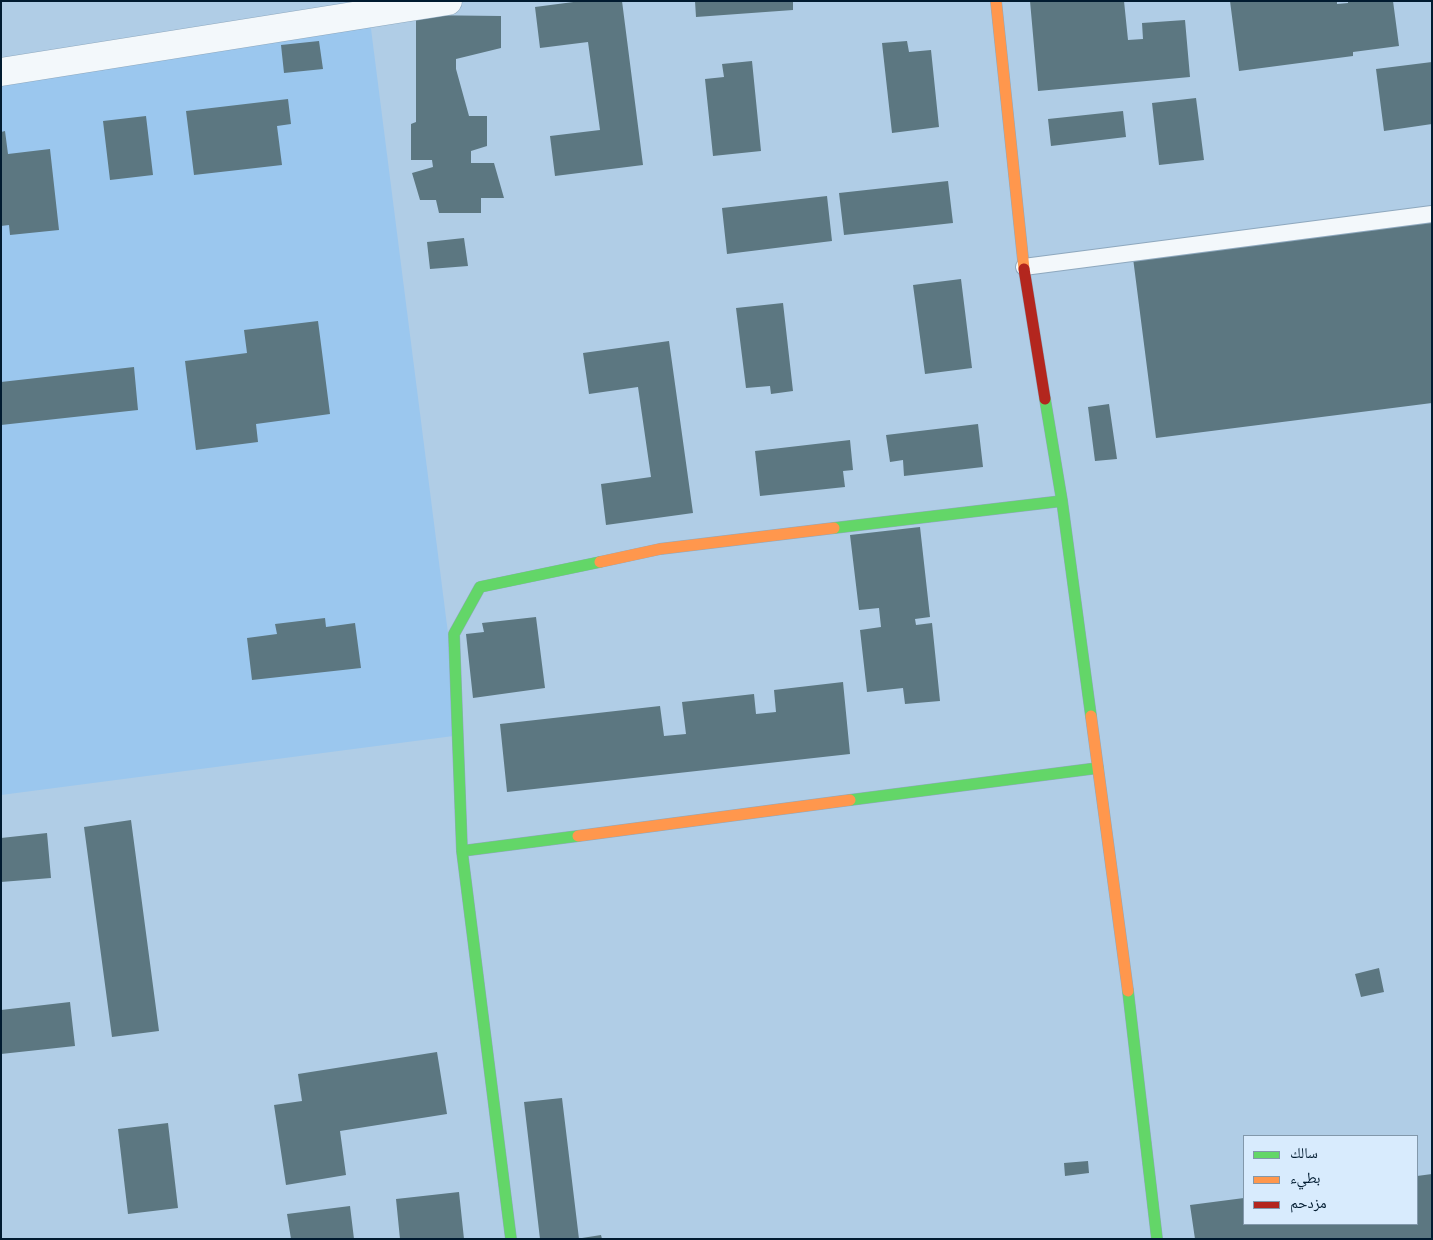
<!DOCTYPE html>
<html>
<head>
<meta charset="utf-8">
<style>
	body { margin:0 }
	#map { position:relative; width:1433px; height:1240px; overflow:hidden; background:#b0cde6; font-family:"Nunito Sans","Noto Naskh Arabic",sans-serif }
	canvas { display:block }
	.frame { position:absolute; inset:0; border:2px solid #011b30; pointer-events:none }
	.legend { position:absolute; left:1243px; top:1135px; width:175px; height:90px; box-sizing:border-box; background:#d8ebfd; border:1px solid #8298ab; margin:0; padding:6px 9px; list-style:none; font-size:15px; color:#011b30 }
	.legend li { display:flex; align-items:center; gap:10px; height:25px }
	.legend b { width:25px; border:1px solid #8298ab }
</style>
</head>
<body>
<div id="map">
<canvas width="1433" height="1240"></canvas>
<div class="frame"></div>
<ul class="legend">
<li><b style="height:6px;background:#63d668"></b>سالك</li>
<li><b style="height:6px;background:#ff974d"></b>بطيء</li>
<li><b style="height:6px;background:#b3261e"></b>مزدحم</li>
</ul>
</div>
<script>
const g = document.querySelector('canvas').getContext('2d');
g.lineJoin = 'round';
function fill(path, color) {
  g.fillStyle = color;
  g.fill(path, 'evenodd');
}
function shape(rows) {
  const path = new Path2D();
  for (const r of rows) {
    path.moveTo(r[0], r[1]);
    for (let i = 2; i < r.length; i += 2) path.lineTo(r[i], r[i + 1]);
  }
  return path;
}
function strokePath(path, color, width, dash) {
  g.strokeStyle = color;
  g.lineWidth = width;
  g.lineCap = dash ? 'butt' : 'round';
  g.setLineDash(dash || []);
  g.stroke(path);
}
fill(shape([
	[369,13,461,735,1,795,1,80]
]), '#9bc7ee');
fill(shape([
	[581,1,622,1,643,165,555,176,550,136,600,130,588,42,540,48,535,7],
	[695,1,793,1,793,10,696,17],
	[1030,1,1124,1,1128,40,1143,39,1142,23,1185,20,1190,77,1038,91],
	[1230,1,1337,1,1337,4,1348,3,1348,1,1393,1,1399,46,1353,52,1353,56,1239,71],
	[416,15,501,16,501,48,456,59,456,69,469,116,487,116,487,146,471,151,471,163,494,163,504,198,481,198,481,213,439,213,436,200,420,200,412,173,433,167,432,160,411,160,411,124,416,122],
	[319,41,323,69,284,73,281,45],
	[907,41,909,52,931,50,939,127,892,133,882,43],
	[752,61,761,151,713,156,705,79,724,77,722,64],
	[1432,62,1432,124,1384,131,1376,69],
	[1196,98,1204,160,1159,165,1152,103],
	[288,99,291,124,277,126,282,165,194,175,186,111],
	[1123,111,1126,137,1051,146,1048,119],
	[146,116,153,175,110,180,103,121],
	[5,131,8,154,50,149,59,230,10,235,9,225,1,226,1,132],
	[948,181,953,223,844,235,839,193],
	[827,196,832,241,727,254,722,208],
	[1432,221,1432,403,1156,438,1133,258],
	[464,238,468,266,430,269,427,242],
	[961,279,972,368,925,374,913,285],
	[783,303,793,391,771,394,770,386,746,388,736,308],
	[318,321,330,414,256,424,258,442,196,450,185,361,247,353,244,330],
	[669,341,693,513,606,525,601,484,651,477,638,387,589,394,583,353],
	[134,367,138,410,1,425,1,382],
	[1109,404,1117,459,1095,461,1088,407],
	[978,424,983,467,904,476,903,460,890,462,886,435],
	[850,440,853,470,843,471,845,487,760,496,755,451],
	[920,527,930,617,915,619,916,625,932,623,940,701,905,704,903,688,867,692,860,630,881,627,879,608,859,610,850,535],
	[536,617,545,688,473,698,466,634,484,632,482,623],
	[325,618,326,627,355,623,361,668,252,680,247,638,277,634,275,624],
	[843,682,850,754,507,792,500,724,660,706,664,736,686,734,682,702,754,694,756,714,776,712,774,690],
	[131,820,159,1031,112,1037,84,827],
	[47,833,51,878,1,882,1,838],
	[1379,968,1384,992,1361,997,1355,974],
	[70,1002,75,1046,1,1054,1,1010],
	[437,1052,447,1114,340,1131,346,1175,286,1185,274,1105,302,1101,298,1074],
	[562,1098,579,1239,540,1239,524,1102],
	[168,1123,178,1208,128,1214,118,1129],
	[1088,1161,1089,1173,1065,1176,1064,1163],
	[1432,1174,1432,1239,1195,1239,1190,1205,1244,1198,1244,1224,1417,1224,1417,1176],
	[459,1192,464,1239,400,1239,396,1199],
	[350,1206,354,1239,291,1239,287,1214],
	[601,1235,602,1239,582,1239,582,1238]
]), '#5c7781');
const lane = shape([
	[1024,267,1432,214]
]);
const street = shape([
	[1,72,448,1]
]);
const fast = shape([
	[1045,399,1062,501,1091,716],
	[834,528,1062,501],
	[850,800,1098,768],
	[462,851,454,634,480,587,600,562],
	[1128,991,1157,1239],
	[511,1239,462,851,578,836]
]);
const slow = shape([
	[996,1,1024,269],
	[600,562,660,549,834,528],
	[1091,716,1128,991],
	[578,836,850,800]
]);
const jam = shape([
	[1024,269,1045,399]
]);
strokePath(lane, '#8ea8be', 18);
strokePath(street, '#8ea8be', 29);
strokePath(fast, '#8ea8be', 12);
strokePath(slow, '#8ea8be', 12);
strokePath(jam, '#8ea8be', 12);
strokePath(lane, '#f3f8fb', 16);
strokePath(street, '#f3f8fb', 28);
strokePath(fast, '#63d668', 11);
strokePath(slow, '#ff974d', 11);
strokePath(jam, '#b3261e', 11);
</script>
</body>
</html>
